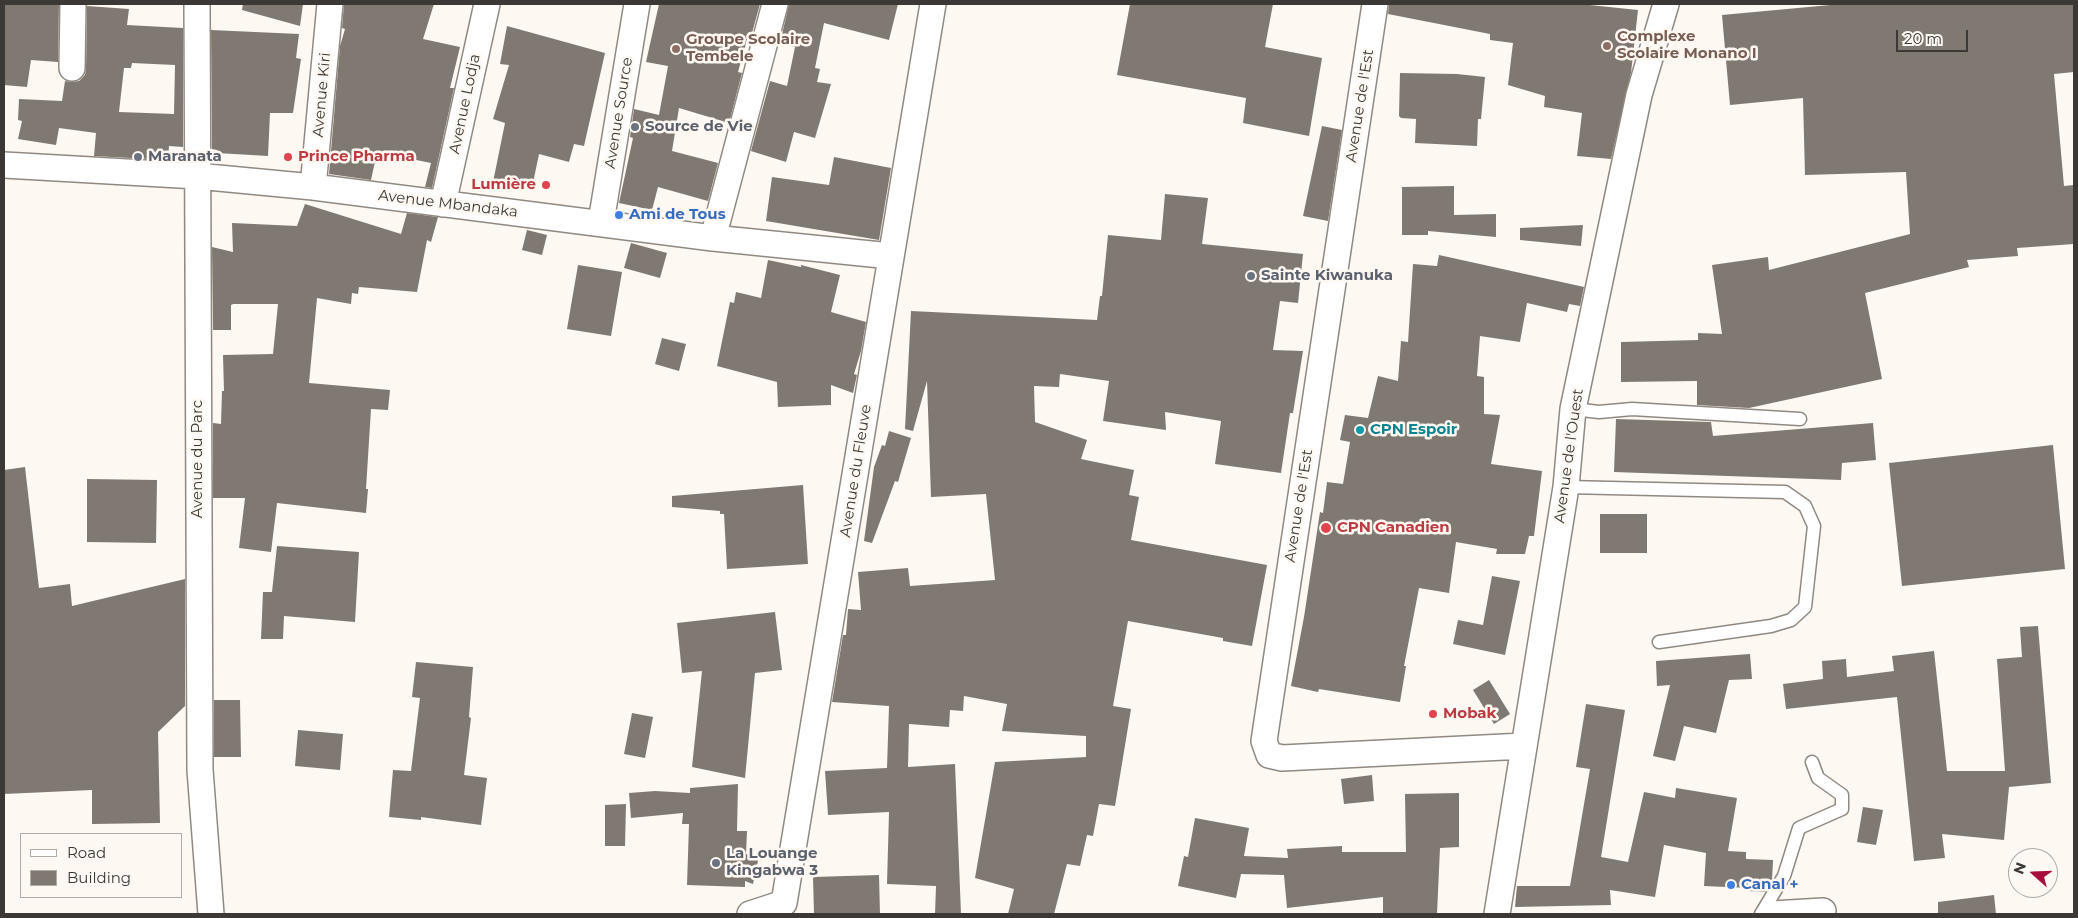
<!DOCTYPE html>
<html>
<head>
<meta charset="utf-8">
<style>
	body { margin:0 }
	#map { position:relative; width:2078px; height:918px; overflow:hidden; background:#fef8f2; font-family:Montserrat,sans-serif }
	canvas { display:block }
	.frame { position:absolute; inset:0; border:5px solid #3b3835; pointer-events:none }
	.legend { position:absolute; left:20px; top:833px; width:162px; height:65px; box-sizing:border-box; background:#fef8f2; border:1px solid #b0aba6; margin:0; padding:6px 9px; list-style:none; font-size:15px; color:#3b3835 }
	.legend li { display:flex; align-items:center; gap:10px; height:25px }
	.legend b { width:25px; border:1px solid #b0aba6 }
	.north { position:absolute; left:2008px; top:848px; width:50px; height:50px; box-sizing:border-box; background:#fef8f2; border:1px solid #b0aba6; border-radius:50%; rotate:290deg; font-size:14px; font-weight:700; line-height:20px; text-align:center; color:#3b3835 }
	.north::after { content:''; display:block; margin:auto; width:18px; height:22px; background:#a70f39; clip-path:polygon(50% 0,100% 100%,50% 72%,0 100%) }
	.scale { position:absolute; left:1896px; top:30px; width:72px; height:22px; box-sizing:border-box; border:2px solid #3b3835; border-top:0; padding-left:6px; font-size:15px; line-height:18px; white-space:nowrap; color:#3b3835; -webkit-text-stroke:4px #fef8f2; paint-order:stroke }
</style>
</head>
<body>
<div id="map">
<canvas width="2078" height="918"></canvas>
<div class="frame"></div>
<ul class="legend">
<li><b style="height:6px;background:#fff"></b>Road</li>
<li><b style="height:14px;background:#7f7972"></b>Building</li>
</ul>
<div class="north">N</div>
<div class="scale">20 m</div>
</div>
<script>
const g = document.querySelector('canvas').getContext('2d');
g.lineJoin = 'round';
function fill(path, color) {
  g.fillStyle = color;
  g.fill(path, 'evenodd');
}
function shape(rows) {
  const path = new Path2D();
  for (const r of rows) {
    path.moveTo(r[0], r[1]);
    for (let i = 2; i < r.length; i += 2) path.lineTo(r[i], r[i + 1]);
  }
  return path;
}
function strokePath(path, color, width, dash) {
  g.strokeStyle = color;
  g.lineWidth = width;
  g.lineCap = dash ? 'butt' : 'round';
  g.setLineDash(dash || []);
  g.stroke(path);
}
function write(font, color, halo, rows, align = 'center') {
  g.font = font + ' Montserrat,sans-serif';
  g.lineWidth = 5;
  g.setLineDash([]);
  g.textBaseline = 'middle';
  g.strokeStyle = halo;
  g.fillStyle = color;
  for (const [text, x, y, turn = 0] of rows) {
    g.save();
    g.translate(x, y);
    g.rotate((+turn || 0) * Math.PI / 180);
    g.textAlign = isNaN(turn) ? turn : align;
    if (halo) g.strokeText(text, 0, 0);
    g.fillText(text, 0, 0);
    g.restore();
  }
}
fill(shape([
	[4,4,59,4,58,62,31,60,27,87,4,85],
	[243,4,303,4,300,26,242,10],
	[344,4,434,4,423,39,460,47,450,88,454,88,432,188,425,187,431,163,377,152,371,180,329,174,340,46,345,29,342,28],
	[659,4,760,4,752,33,749,32,738,72,742,73,729,123,679,108,672,151,718,163,708,201,658,187,652,210,619,203,633,138,630,137,634,109,659,115,668,66,646,62],
	[789,4,898,4,889,40,824,23,815,68,820,69,817,82,831,84,815,138,794,132,786,162,751,151,770,81,787,86,795,47,780,43],
	[1130,4,1273,4,1265,47,1322,58,1309,136,1243,123,1246,98,1117,75],
	[1389,4,1580,4,1638,10,1631,73,1611,159,1577,156,1582,113,1544,107,1545,96,1508,85,1513,43,1490,40,1490,34,1388,14],
	[1841,4,2074,4,2074,72,2054,74,2064,186,2074,185,2074,244,2017,248,2018,256,1967,260,1969,267,1865,293,1882,379,1749,408,1697,405,1697,381,1621,382,1621,342,1698,340,1698,333,1722,334,1712,265,1768,257,1769,270,1910,234,1906,172,1805,175,1803,98,1730,105,1722,15],
	[87,6,129,9,127,25,183,28,183,147,169,146,168,160,94,156,96,133,59,128,56,145,18,139,22,121,18,120,19,99,62,101,65,81,71,82,79,81,85,75,86,68],
	[132,63,175,65,174,114,119,112,124,68,131,68],
	[507,26,605,53,584,146,574,144,569,162,539,154,533,183,513,179,510,190,492,187,505,123,493,119,509,65,500,64],
	[211,30,299,34,296,58,301,59,293,113,270,113,268,156,217,153,217,150,212,149],
	[1400,73,1457,74,1485,77,1481,119,1478,119,1477,146,1415,143,1416,119,1401,118,1399,116],
	[1322,126,1342,130,1328,221,1303,216],
	[834,157,891,168,879,240,766,221,772,177,829,185],
	[1454,186,1454,215,1496,214,1496,237,1428,231,1428,235,1402,235,1402,187],
	[1165,194,1208,198,1202,244,1303,254,1298,303,1280,301,1273,350,1303,351,1293,413,1290,413,1281,473,1215,464,1221,421,1165,412,1166,430,1103,421,1109,381,1060,374,1059,387,1034,386,1035,422,1087,440,1081,459,1134,470,1129,495,1139,497,1131,540,1267,565,1252,646,1223,641,1223,638,1128,621,1113,706,1131,709,1115,806,1099,804,1093,836,1087,835,1080,866,1067,864,1054,914,1008,914,1014,889,975,878,995,762,1086,757,1086,736,1002,731,1007,704,964,696,963,711,950,710,949,727,909,724,908,767,955,764,961,914,935,914,936,886,887,884,889,812,828,815,825,771,887,768,889,706,832,702,843,635,846,635,848,609,861,610,858,572,908,568,910,586,995,580,986,494,931,497,927,381,913,431,905,429,911,311,1097,320,1100,296,1102,296,1108,235,1161,240],
	[305,204,401,234,407,213,438,217,431,242,427,240,417,292,359,287,358,294,352,293,351,304,317,298,309,383,390,390,388,410,371,409,366,489,368,489,366,513,277,503,271,552,239,548,245,498,213,498,213,423,221,424,222,391,224,391,223,355,273,354,278,304,233,304,231,305,231,330,213,330,212,247,233,252,232,223,297,226],
	[1583,225,1581,246,1520,240,1520,228],
	[527,230,547,235,542,255,522,250],
	[631,243,667,253,660,278,624,268],
	[1439,255,1584,287,1580,306,1569,304,1567,312,1527,303,1520,342,1480,336,1477,376,1484,377,1484,414,1500,415,1491,464,1542,471,1534,536,1529,536,1525,554,1496,554,1497,549,1456,542,1449,593,1419,588,1404,666,1406,666,1400,702,1319,689,1318,692,1291,686,1304,617,1320,512,1323,513,1327,482,1343,484,1350,442,1340,440,1345,415,1368,418,1378,376,1398,381,1401,341,1408,342,1413,264,1437,266],
	[768,260,801,267,801,265,840,275,831,312,866,322,861,351,854,374,857,375,853,393,831,385,831,405,778,407,777,382,717,366,730,302,734,303,736,292,761,298],
	[578,265,622,272,611,336,567,329],
	[662,338,686,344,679,371,655,364],
	[1616,419,1711,422,1713,436,1873,423,1876,460,1842,463,1841,480,1614,472],
	[889,431,911,438,898,482,895,481,872,543,864,541,874,467,882,445,885,446],
	[2053,445,2065,569,1902,586,1889,463],
	[25,467,39,588,70,584,72,606,185,579,185,706,158,732,160,823,92,824,92,790,4,794,4,470],
	[87,479,157,480,156,543,87,542],
	[803,485,808,564,727,569,724,514,720,514,720,511,672,507,672,496],
	[1600,514,1647,514,1647,553,1600,553],
	[277,546,359,552,355,622,284,616,283,639,261,639,263,592,272,592],
	[1492,576,1520,581,1505,655,1453,644,1458,620,1483,625],
	[775,612,782,670,755,673,745,778,692,767,702,671,682,673,677,623],
	[2038,626,2051,783,2009,787,2004,840,1942,834,1945,858,1914,861,1897,697,1786,709,1783,684,1823,679,1822,661,1846,659,1847,677,1894,671,1892,656,1934,651,1947,771,2005,771,1997,659,2022,657,2020,627],
	[1750,654,1752,679,1729,680,1716,733,1684,726,1675,761,1653,756,1670,685,1657,686,1656,661],
	[416,662,473,667,469,717,471,718,464,775,487,778,481,825,421,817,421,820,389,817,393,770,411,771,420,698,412,697],
	[1489,680,1510,714,1494,724,1473,690],
	[214,700,240,700,241,757,214,757],
	[1586,704,1625,710,1601,857,1628,862,1644,792,1675,798,1676,788,1737,798,1728,851,1746,852,1746,859,1773,860,1772,881,1765,892,1748,891,1749,888,1704,886,1706,853,1664,845,1655,897,1610,890,1611,905,1515,907,1517,886,1570,886,1590,769,1576,767],
	[632,713,653,717,645,758,624,754],
	[298,730,343,734,340,770,295,766],
	[1372,775,1374,801,1344,804,1341,779],
	[738,784,737,831,747,831,746,854,759,856,753,884,745,881,745,887,687,885,689,824,682,824,683,813,631,818,629,793,655,791,690,793,690,788],
	[1459,793,1459,847,1440,848,1437,914,1383,914,1383,897,1287,908,1284,875,1241,874,1236,898,1178,886,1184,856,1188,857,1195,818,1249,828,1244,856,1288,858,1287,849,1342,846,1342,852,1406,852,1405,794],
	[626,804,625,846,605,846,605,805],
	[1863,807,1883,810,1876,845,1857,842],
	[879,875,880,914,814,914,813,877],
	[1994,895,1996,914,1938,914,1938,902]
]), '#7f7972');
const service = shape([
	[1573,409,1599,412,1632,409,1800,419],
	[1566,487,1785,492,1805,506,1814,526,1805,607,1791,620,1771,626,1659,642],
	[1761,914,1784,876,1799,828,1842,809,1842,795,1818,778,1812,762]
]);
const minor = shape([
	[197,4,200,770,211,914],
	[1375,4,1264,741,1269,755,1282,758,1524,746],
	[72,68,73,4],
	[4,165,197,176,313,187,713,238,891,256],
	[313,187,330,4],
	[443,204,487,4],
	[601,222,637,4],
	[713,238,775,4],
	[750,914,784,903,933,4],
	[1497,914,1566,487,1573,409,1639,95,1666,4],
	[1772,914,1823,911]
]);
strokePath(service, '#908982', 15);
strokePath(minor, '#908982', 28);
strokePath(service, '#fff', 12);
strokePath(minor, '#fff', 25);
for (const [x, y, r, color] of [
	[1607,46,5,"#8d6e63"],
	[676,49,5,"#8d6e63"],
	[635,127,5,"#6b7280"],
	[138,157,5,"#6b7280"],
	[288,157,5,"#e0444e"],
	[546,185,5,"#e0444e"],
	[619,215,5,"#3f7fe0"],
	[1251,276,5,"#6b7280"],
	[1360,430,5,"#0f9aa8"],
	[1326,528,6,"#e0444e"],
	[1433,714,5,"#e0444e"],
	[716,863,5,"#6b7280"],
	[1731,885,5,"#3f7fe0"]
]) {
  const dot = new Path2D();
  dot.arc(x, y, r, 0, 2 * Math.PI);
  g.fillStyle = color;
  g.fill(dot);
  strokePath(dot, '#fef8f2', 2);
}
write('bold 15px', '#785e54', '#fef8f2', [
	["Complexe",1617,37],
	["Scolaire Monano I",1617,54],
	["Groupe Scolaire",686,40],
	["Tembele",686,57]
], 'left');
write('15px', '#3b3835', '#fef8f2', [
	["Avenue Kiri",322,95,-85],
	["Avenue Lodja",465,104,-78],
	["Avenue de l'Est",1360,106,-81],
	["Avenue Source",619,113,-81],
	["Avenue Mbandaka",448,204,7],
	["Avenue de l'Ouest",1569,456,-82],
	["Avenue du Parc",198,459,-90],
	["Avenue du Fleuve",856,471,-81],
	["Avenue de l'Est",1299,506,-81]
]);
write('bold 15px', '#5b616d', '#fef8f2', [
	["Source de Vie",645,127],
	["Maranata",148,157],
	["Sainte Kiwanuka",1261,276],
	["La Louange",726,854],
	["Kingabwa 3",726,871]
], 'left');
write('bold 15px', '#be3a42', '#fef8f2', [
	["Prince Pharma",298,157],
	["Lumière",536,185,"right"],
	["CPN Canadien",1337,528],
	["Mobak",1443,714]
], 'left');
write('bold 15px', '#366cbe', '#fef8f2', [
	["Ami de Tous",629,215],
	["Canal +",1741,885]
], 'left');
write('bold 15px', '#0d838f', '#fef8f2', [
	["CPN Espoir",1370,430]
], 'left');
</script>
</body>
</html>
